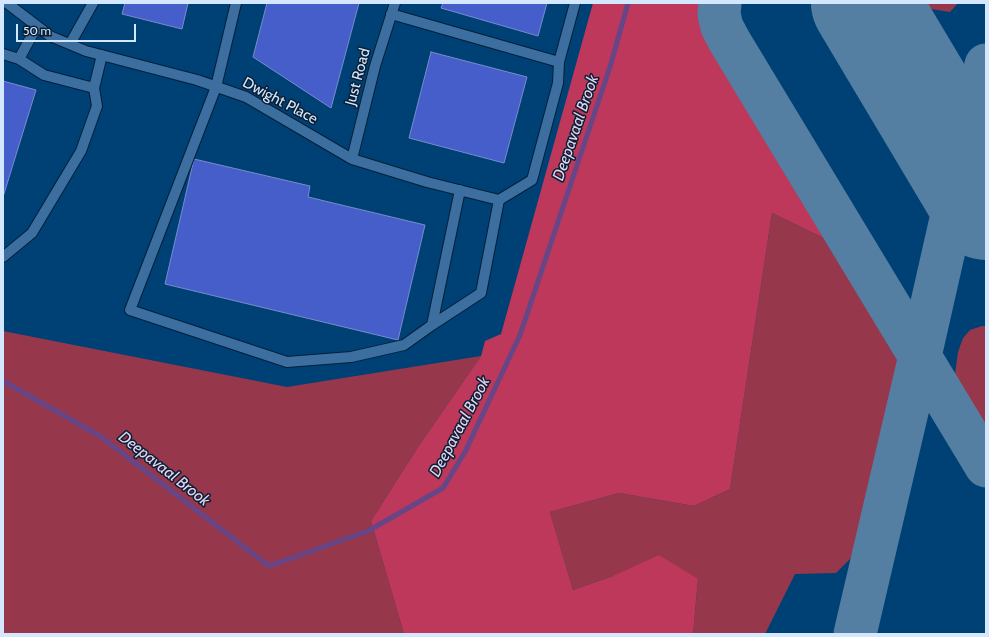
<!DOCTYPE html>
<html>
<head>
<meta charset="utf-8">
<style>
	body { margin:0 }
	#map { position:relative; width:989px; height:637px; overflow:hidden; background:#003865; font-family:Cabin,sans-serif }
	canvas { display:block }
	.frame { position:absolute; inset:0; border:4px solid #d3e8ff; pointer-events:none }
	.scale { position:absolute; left:16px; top:24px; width:120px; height:18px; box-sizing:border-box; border:2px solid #d3e8ff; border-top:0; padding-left:5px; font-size:12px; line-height:14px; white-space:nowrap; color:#d3e8ff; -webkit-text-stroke:3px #0a1f34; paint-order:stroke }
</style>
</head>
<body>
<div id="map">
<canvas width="989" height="637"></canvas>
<div class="frame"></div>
<div class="scale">50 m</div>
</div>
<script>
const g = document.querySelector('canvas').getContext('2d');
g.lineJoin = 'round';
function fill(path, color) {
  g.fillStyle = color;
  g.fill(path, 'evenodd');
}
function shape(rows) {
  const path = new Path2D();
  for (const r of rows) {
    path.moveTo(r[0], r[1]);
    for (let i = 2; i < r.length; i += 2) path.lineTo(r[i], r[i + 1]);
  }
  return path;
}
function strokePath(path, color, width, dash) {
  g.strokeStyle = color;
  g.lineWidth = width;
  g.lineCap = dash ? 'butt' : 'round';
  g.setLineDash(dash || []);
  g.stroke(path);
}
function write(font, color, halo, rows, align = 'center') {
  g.font = font + ' Cabin,sans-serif';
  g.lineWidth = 3;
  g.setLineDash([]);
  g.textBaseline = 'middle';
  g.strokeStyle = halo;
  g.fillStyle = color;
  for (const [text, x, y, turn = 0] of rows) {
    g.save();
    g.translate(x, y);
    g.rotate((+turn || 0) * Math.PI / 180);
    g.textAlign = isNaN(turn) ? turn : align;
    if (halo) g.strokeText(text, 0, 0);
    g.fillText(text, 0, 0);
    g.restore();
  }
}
fill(shape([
	[3,3,986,3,986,634,3,634]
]), '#004175');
fill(shape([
	[904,3,958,3,950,12,906,5],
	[772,213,832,242,885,329,901,359,854,555,836,573,795,574,765,634,693,634,698,579,613,576,573,590,550,512,619,493,694,506,730,489],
	[982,326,986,326,986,440,965,406,954,382,958,352,963,338,970,330],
	[3,331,287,387,481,356,418,447,371,521,404,634,3,634]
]), '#97374c');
fill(shape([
	[593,3,708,3,708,37,832,242,772,213,730,489,694,506,619,493,550,512,573,590,613,576,659,555,698,579,693,634,404,634,371,521,418,447,481,356,485,341,501,334]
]), '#bd385a');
strokePath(shape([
	[3,381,100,436,269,566,368,531,443,488,465,452,520,335,610,67,628,3]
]), '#664687', 5);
strokePath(shape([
	[720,3,719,14,722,27,730,42,986,466],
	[855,634,920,356,986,65]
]), '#557ea3', 43);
strokePath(shape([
	[865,3,986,206]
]), '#557ea3', 108);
const building = shape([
	[125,3,188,3,182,29,122,14,125,3],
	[267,3,359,3,331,108,253,57,267,3],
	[443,3,547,3,538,36,441,8,443,3],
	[431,52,527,77,504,163,409,138,431,52],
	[3,81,36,90,3,197,3,81],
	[194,159,310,186,308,197,425,225,398,340,165,284,194,159]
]);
fill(building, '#455eca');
strokePath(building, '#788cca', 1);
const minor = shape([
	[7,3,50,36,86,51,197,80,246,97,352,159,427,182,499,200],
	[236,3,216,87,130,310,287,362,351,357,404,345,432,325,460,190],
	[391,14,559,62,575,3],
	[70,44,93,3],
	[3,54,19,59,44,75,94,88,97,106,81,151,32,233,3,257],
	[19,59,37,26],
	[94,88,102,55],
	[352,159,375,66,395,3],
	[432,325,481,293,499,200,532,180,558,83,559,62]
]);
strokePath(minor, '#041f38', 12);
strokePath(minor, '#3c6ea0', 10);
write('15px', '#d3e8ff', '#0a1f34', [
	["Just Road",358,77,-75],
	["Dwight Place",280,101,28]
]);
write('italic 16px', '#e3d4ef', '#0a1f34', [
	["Deepavaal Brook",576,128,-71],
	["Deepavaal Brook",460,427,-62],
	["Deepavaal Brook",164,469,38]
]);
</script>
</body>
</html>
